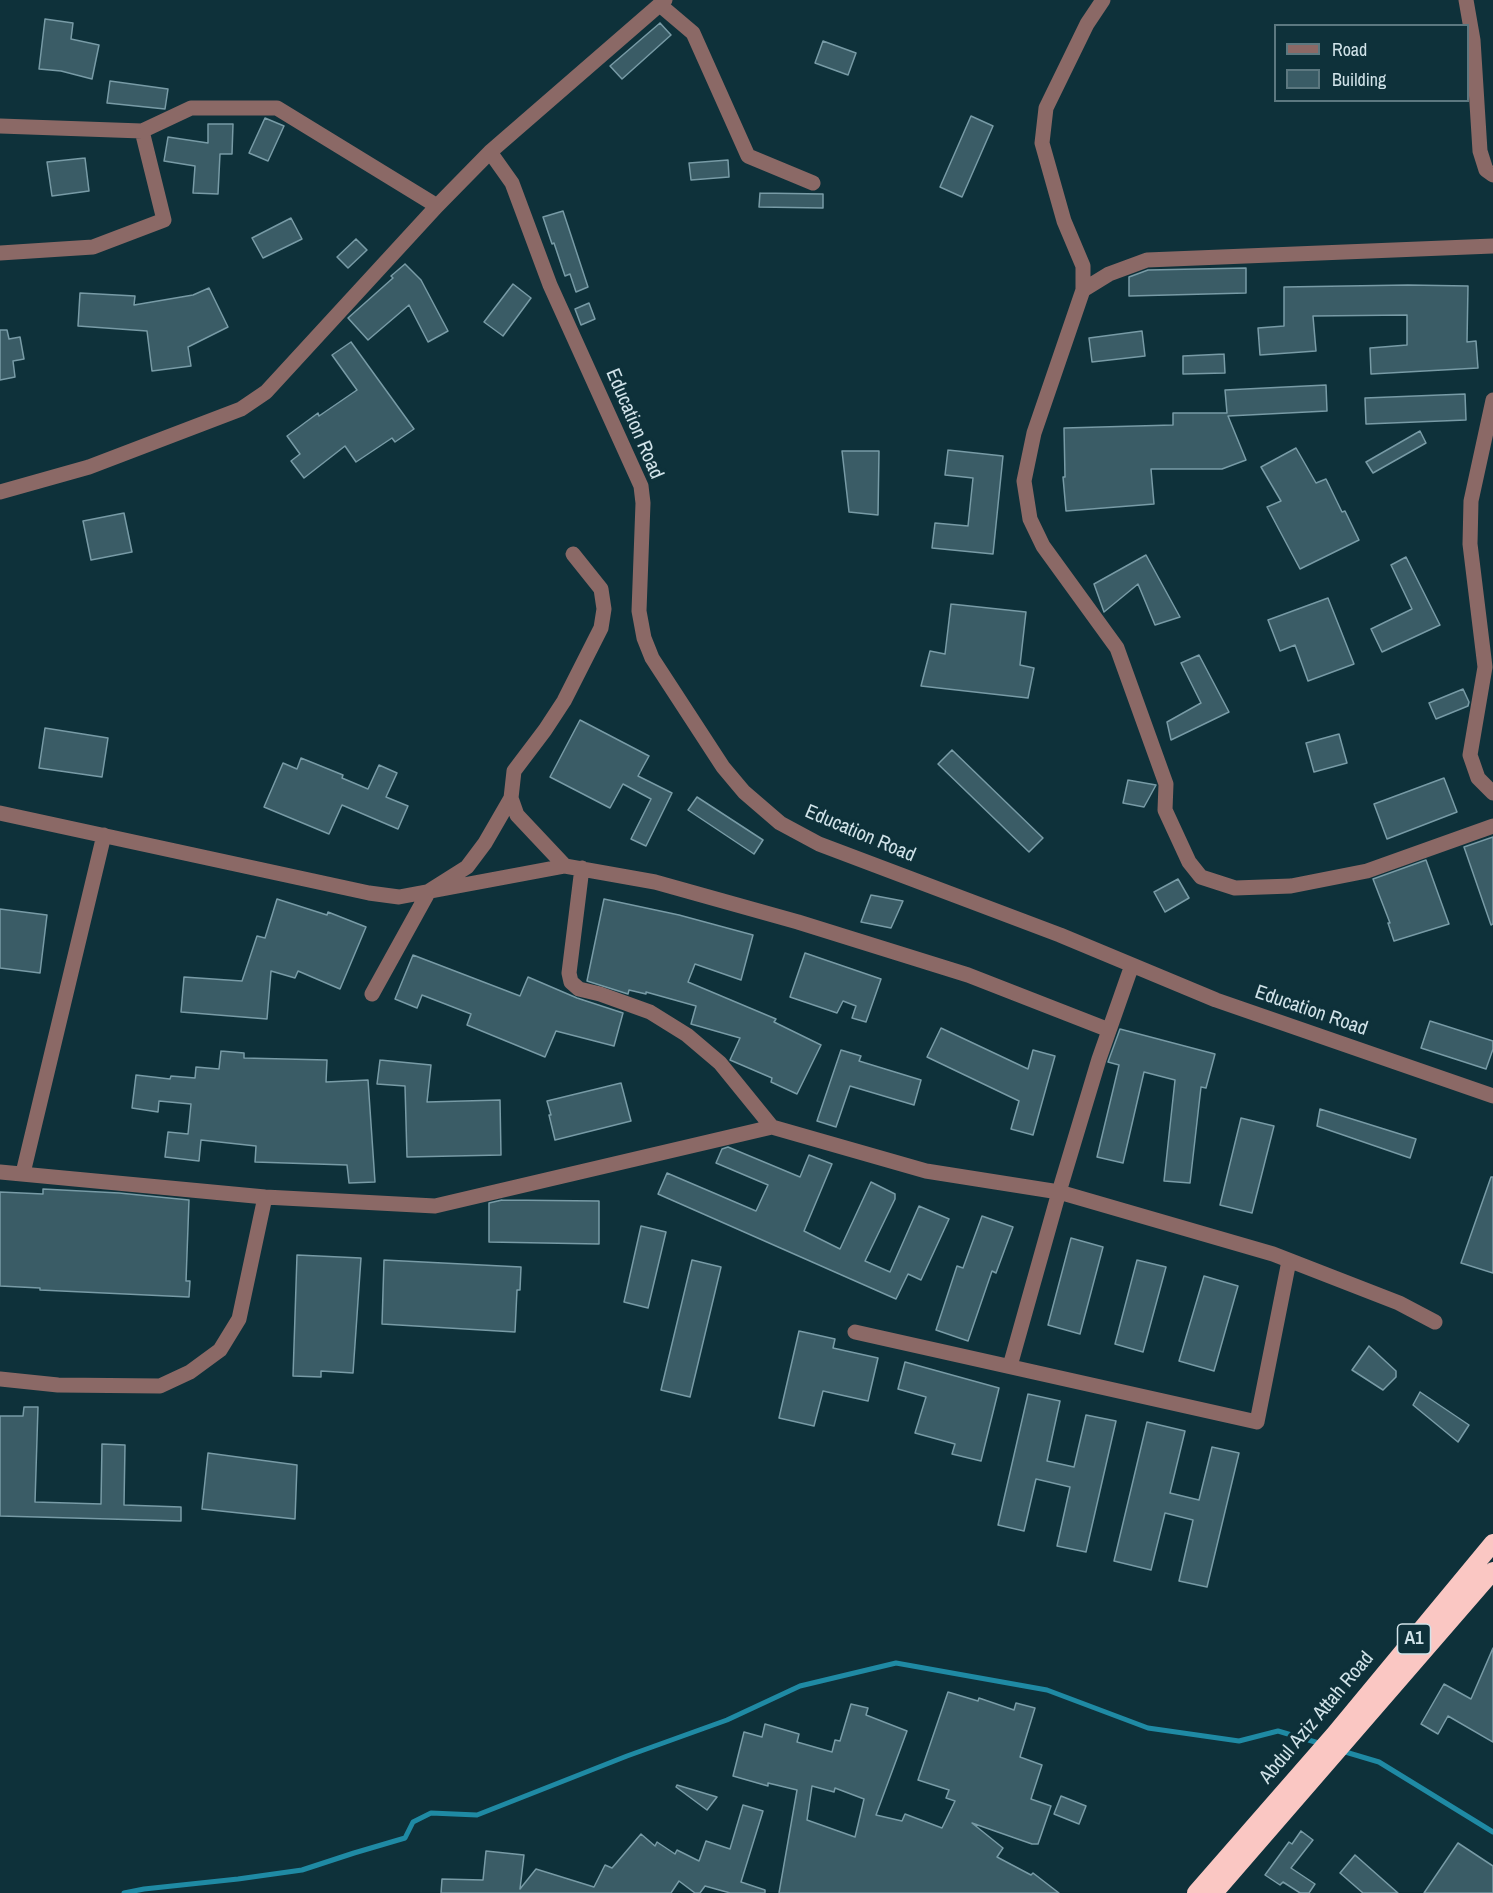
<!DOCTYPE html>
<html>
<head>
<meta charset="utf-8">
<style>
	body { margin:0 }
	#map { position:relative; width:1493px; height:1893px; overflow:hidden; background:#0e313a; font-family:"Archivo Narrow",sans-serif }
	canvas { display:block }
	.legend { position:absolute; left:1274px; top:24px; width:195px; height:78px; box-sizing:border-box; background:#0e313a; border:2px solid #5c7880; margin:0; padding:8px 10px; list-style:none; font-size:18px; color:#d1e3e9 }
	.legend li { display:flex; align-items:center; gap:12px; height:30px }
	.legend b { width:30px; border:2px solid #5c7880 }
</style>
</head>
<body>
<div id="map">
<canvas width="1493" height="1893"></canvas>
<ul class="legend">
<li><b style="height:8px;background:#8b6966"></b>Road</li>
<li><b style="height:16px;background:#3a5c66"></b>Building</li>
</ul>
</div>
<script>
const g = document.querySelector('canvas').getContext('2d');
g.lineJoin = 'round';
function shape(rows) {
  const path = new Path2D();
  for (const r of rows) {
    path.moveTo(r[0], r[1]);
    for (let i = 2; i < r.length; i += 2) path.lineTo(r[i], r[i + 1]);
  }
  return path;
}
function strokePath(path, color, width, dash) {
  g.strokeStyle = color;
  g.lineWidth = width;
  g.lineCap = dash ? 'butt' : 'round';
  g.setLineDash(dash || []);
  g.stroke(path);
}
function fill(path, color) {
  g.fillStyle = color;
  g.fill(path, 'evenodd');
}
function write(font, color, halo, rows, align = 'center') {
  g.font = font + ' "Archivo Narrow",sans-serif';
  g.lineWidth = 6;
  g.setLineDash([]);
  g.textBaseline = 'middle';
  g.strokeStyle = halo;
  g.fillStyle = color;
  for (const [text, x, y, turn = 0] of rows) {
    g.save();
    g.translate(x, y);
    g.rotate((+turn || 0) * Math.PI / 180);
    g.textAlign = isNaN(turn) ? turn : align;
    if (halo) g.strokeText(text, 0, 0);
    g.fillText(text, 0, 0);
    g.restore();
  }
}
strokePath(shape([
	[1342,1751,1379,1762,1493,1832],
	[124,1893,144,1889,238,1879,302,1870,354,1853,405,1838,413,1822,431,1813,477,1815,627,1756,727,1720,800,1686,896,1663,1047,1690,1148,1728,1239,1741,1278,1731,1322,1744]
]), '#1f8aa4', 5);
const building = shape([
	[45,19,73,23,71,39,99,45,92,79,61,71,39,69,45,19],
	[660,23,671,35,622,79,610,66,660,23],
	[823,41,856,53,848,75,815,63,823,41],
	[110,81,168,89,165,109,107,103,110,81],
	[971,116,993,126,962,197,940,187,971,116],
	[265,118,284,126,268,161,249,153,265,118],
	[208,124,233,124,232,154,220,154,218,194,193,193,195,166,164,161,168,137,208,143,208,124],
	[85,158,89,191,52,196,47,162,85,158],
	[728,160,729,177,691,180,689,163,728,160],
	[760,193,823,194,823,208,759,207,760,193],
	[563,211,588,287,576,292,570,274,565,276,554,243,552,244,543,217,563,211],
	[291,218,302,239,263,258,252,238,291,218],
	[356,239,367,250,348,268,337,257,356,239],
	[405,264,421,280,448,331,428,342,409,305,368,340,348,318,393,278,391,276,405,264],
	[1246,268,1246,293,1129,296,1129,277,1148,270,1246,268],
	[513,284,531,298,503,336,484,322,513,284],
	[1408,285,1468,286,1467,342,1476,341,1478,368,1371,374,1370,348,1407,345,1407,315,1313,316,1316,351,1260,355,1258,328,1284,326,1284,287,1408,285],
	[209,288,228,327,188,347,191,366,152,371,147,331,78,326,80,293,135,296,134,305,193,295,209,288],
	[589,303,595,319,581,325,575,309,589,303],
	[0,330,7,330,9,339,20,337,24,359,13,361,15,377,0,380,0,330],
	[1142,331,1145,356,1092,362,1089,338,1142,331],
	[351,342,414,429,395,442,392,438,356,462,345,446,304,478,291,461,300,454,287,436,318,413,319,416,357,390,332,355,351,342],
	[1224,354,1225,373,1183,374,1183,356,1224,354],
	[1326,385,1327,411,1228,416,1246,460,1222,469,1151,469,1154,504,1066,511,1063,477,1065,477,1064,428,1173,425,1173,413,1227,413,1225,390,1326,385],
	[1465,394,1466,420,1366,424,1365,398,1465,394],
	[1420,431,1426,443,1373,473,1366,462,1420,431],
	[1296,448,1316,483,1326,479,1342,512,1345,511,1359,540,1300,569,1267,507,1281,501,1261,467,1296,448],
	[948,450,1003,456,993,554,932,548,935,523,968,526,973,478,945,475,948,450],
	[842,451,879,451,878,515,849,512,842,451],
	[124,513,132,552,91,560,83,521,124,513],
	[1146,555,1180,617,1155,625,1138,584,1104,612,1094,584,1146,555],
	[1406,557,1440,625,1382,652,1371,629,1412,609,1391,565,1406,557],
	[1328,598,1354,664,1308,681,1295,645,1280,651,1268,620,1328,598],
	[951,604,1026,612,1020,665,1034,668,1028,698,921,686,930,651,945,654,951,604],
	[1199,655,1229,712,1171,740,1167,722,1201,703,1181,663,1199,655],
	[1463,689,1469,702,1468,706,1436,719,1429,703,1463,689],
	[580,720,649,756,638,776,672,793,646,846,631,839,651,799,623,784,610,808,550,777,580,720],
	[45,728,108,738,102,777,39,768,45,728],
	[1339,734,1347,763,1314,772,1306,743,1339,734],
	[952,750,1043,838,1029,852,938,764,952,750],
	[301,758,343,775,342,778,368,789,379,765,397,773,386,797,408,806,398,829,342,805,329,834,264,807,283,763,297,769,301,758],
	[1444,778,1457,812,1387,839,1374,804,1444,778],
	[1128,780,1156,785,1144,807,1123,803,1128,780],
	[697,797,763,840,754,854,688,810,697,797],
	[1493,837,1493,924,1491,925,1464,847,1493,837],
	[1426,860,1449,924,1394,941,1388,923,1390,923,1373,879,1426,860],
	[1178,879,1189,898,1165,912,1154,892,1178,879],
	[871,895,903,901,891,928,861,922,871,895],
	[277,899,327,915,328,912,366,927,340,989,298,971,295,978,271,971,267,1019,181,1012,184,977,242,981,257,936,265,938,277,899],
	[604,899,679,915,753,935,741,980,695,964,688,982,776,1019,774,1022,821,1045,797,1094,771,1082,772,1078,730,1060,740,1038,691,1024,696,1006,646,992,646,994,629,990,628,994,587,981,604,899],
	[0,909,47,915,40,973,0,968,0,909],
	[805,953,881,979,866,1022,852,1018,856,1006,843,1001,837,1013,790,997,805,953],
	[413,955,520,996,528,977,577,998,623,1013,614,1046,556,1031,545,1057,467,1025,471,1014,422,995,417,1008,395,999,413,955],
	[1430,1021,1493,1041,1493,1049,1486,1069,1421,1048,1430,1021],
	[941,1028,1028,1069,1033,1050,1055,1056,1033,1135,1011,1129,1019,1101,927,1057,941,1028],
	[1120,1029,1215,1054,1206,1088,1201,1087,1190,1183,1164,1181,1175,1080,1144,1072,1123,1163,1097,1157,1119,1065,1108,1062,1120,1029],
	[841,1050,861,1056,859,1061,921,1080,914,1105,850,1086,836,1127,817,1121,841,1050],
	[221,1051,244,1053,244,1058,327,1060,326,1082,368,1080,375,1182,349,1183,347,1165,255,1162,256,1146,201,1140,199,1161,165,1157,168,1132,188,1134,191,1104,159,1101,158,1112,132,1108,136,1075,170,1079,171,1076,195,1078,196,1067,219,1069,221,1051],
	[380,1060,431,1065,427,1102,500,1100,501,1155,407,1157,405,1086,377,1084,380,1060],
	[621,1083,631,1121,555,1140,549,1115,551,1115,547,1101,621,1083],
	[1320,1109,1416,1139,1410,1158,1317,1126,1320,1109],
	[1241,1118,1274,1126,1252,1213,1220,1205,1241,1118],
	[728,1147,800,1177,809,1155,832,1164,804,1231,840,1249,871,1182,895,1194,895,1199,865,1261,890,1272,919,1206,949,1219,921,1280,908,1274,896,1299,658,1194,667,1173,756,1211,768,1185,716,1163,722,1149,728,1147],
	[1491,1177,1493,1177,1493,1273,1461,1263,1491,1177],
	[43,1189,119,1193,189,1200,186,1281,190,1281,189,1297,40,1290,40,1288,0,1286,0,1192,43,1194,43,1189],
	[502,1200,599,1201,599,1244,489,1242,489,1203,502,1200],
	[982,1216,1013,1227,996,1273,992,1271,968,1341,936,1330,957,1266,963,1268,982,1216],
	[641,1226,666,1232,648,1308,624,1302,641,1226],
	[1071,1238,1103,1247,1080,1334,1048,1325,1071,1238],
	[297,1255,361,1258,353,1373,321,1371,321,1377,293,1376,297,1255],
	[384,1260,521,1267,520,1290,517,1290,515,1332,382,1324,384,1260],
	[692,1260,721,1267,690,1397,661,1390,692,1260],
	[1137,1260,1166,1267,1143,1352,1115,1344,1137,1260],
	[1204,1276,1238,1286,1214,1371,1179,1361,1204,1276],
	[799,1331,835,1339,833,1348,878,1358,868,1401,823,1391,814,1426,779,1418,799,1331],
	[1369,1346,1396,1371,1396,1377,1383,1390,1352,1370,1369,1346],
	[905,1362,999,1388,981,1461,952,1454,955,1444,915,1433,926,1397,898,1389,905,1362],
	[1420,1392,1469,1425,1458,1442,1413,1405,1420,1392],
	[1028,1394,1060,1401,1047,1461,1074,1467,1086,1415,1116,1421,1086,1552,1057,1546,1070,1487,1036,1479,1024,1531,998,1525,1028,1394],
	[24,1407,38,1407,35,1502,101,1504,102,1444,125,1445,124,1505,181,1507,181,1521,0,1516,0,1416,23,1416,24,1407],
	[1147,1422,1185,1431,1170,1493,1199,1500,1212,1447,1239,1453,1207,1587,1179,1581,1193,1520,1165,1513,1151,1570,1114,1561,1147,1422],
	[208,1453,297,1465,295,1519,202,1509,208,1453],
	[1493,1648,1493,1742,1448,1716,1438,1734,1421,1724,1444,1684,1471,1699,1493,1648],
	[948,1692,978,1701,979,1698,1014,1710,1016,1703,1035,1708,1020,1757,1042,1765,1031,1799,1051,1806,1038,1844,1032,1844,972,1823,1003,1848,997,1857,1031,1875,1033,1873,1059,1893,779,1893,797,1790,768,1783,768,1786,733,1776,744,1732,762,1737,765,1724,799,1734,797,1742,832,1752,835,1740,840,1741,851,1704,868,1708,866,1715,907,1731,876,1815,902,1821,905,1814,942,1828,955,1801,946,1798,949,1790,918,1780,948,1692],
	[812,1786,834,1792,835,1788,864,1799,855,1837,807,1820,812,1786],
	[677,1785,717,1797,707,1810,676,1787,677,1785],
	[1061,1796,1086,1806,1079,1824,1054,1814,1061,1796],
	[743,1805,763,1811,741,1882,765,1890,765,1893,730,1893,705,1886,700,1893,695,1893,679,1881,671,1893,441,1893,442,1879,483,1880,486,1851,524,1855,520,1889,536,1869,594,1887,605,1865,612,1868,641,1834,655,1846,657,1842,675,1854,677,1850,699,1861,706,1841,730,1849,743,1805],
	[1301,1831,1313,1840,1291,1868,1315,1884,1309,1893,1300,1893,1283,1882,1280,1885,1265,1875,1289,1842,1292,1844,1301,1831],
	[1458,1843,1493,1866,1493,1893,1424,1893,1458,1843],
	[1355,1855,1398,1893,1363,1893,1340,1873,1355,1855]
]);
fill(building, '#3a5c66');
strokePath(building, '#789ba6', 1.5);
strokePath(shape([
	[1103,0,1087,24,1046,108,1042,143,1064,221,1083,266,1083,290,1034,433,1024,481,1030,519,1043,546,1117,648,1166,784,1165,810,1189,862,1201,877,1235,888,1291,886,1367,871,1493,826],
	[1466,0,1473,40,1480,151,1486,170,1493,175],
	[660,5,693,33,748,156,813,183],
	[0,126,142,131,164,220,93,247,0,253],
	[142,131,191,108,277,108,437,206],
	[490,152,512,183,550,285,641,486,643,503,639,611,644,638,652,658,723,767,744,792,780,823,819,844,1060,935,1216,1000,1493,1096],
	[1083,290,1109,274,1147,260,1493,246],
	[1493,400,1471,501,1470,544,1485,667,1470,755,1478,778,1493,793],
	[0,492,89,467,241,409,266,392,437,206,490,152,665,0],
	[0,813,369,893,399,897,565,866,655,882,798,922,968,975,1109,1030],
	[565,866,517,815,511,798,514,771,545,730,564,701,601,628,604,609,601,589,573,554],
	[582,868,569,973,571,982,579,989,600,994,650,1012,687,1035,720,1063,772,1127],
	[372,994,429,891,467,867,485,843,511,798],
	[0,1172,265,1197,435,1206,772,1127,926,1171,1059,1192,1273,1254,1399,1303,1435,1322],
	[23,1173,104,835],
	[855,1332,1257,1422,1289,1261],
	[1010,1366,1059,1192,1099,1059,1132,965],
	[0,1379,58,1385,160,1386,190,1372,220,1350,239,1319,265,1197]
]), '#8b6966', 15);
strokePath(shape([
	[1196,1893,1334,1735,1493,1543],
	[1214,1893,1493,1571]
]), '#fac7c3', 18);
for (const [x, y, w] of [
	[1414,1639,33]
]) {
  const box = new Path2D();
  box.roundRect(x - w / 2, y - 15, w, 30, 4.5);
  g.fillStyle = '#0e313a';
  g.fill(box);
  strokePath(box, '#d1e3e9', 1.5);
}
write('bold 18px', '#d1e3e9', null, [
	["A1",1414,1639]
]);
write('20px', '#d1e3e9', '#0e313a', [
	["Education Road",634,424,67],
	["Education Road",860,834,23],
	["Education Road",1311,1011,19],
	["Abdul Aziz Attah Road",1317,1718,-50]
]);
</script>
</body>
</html>
